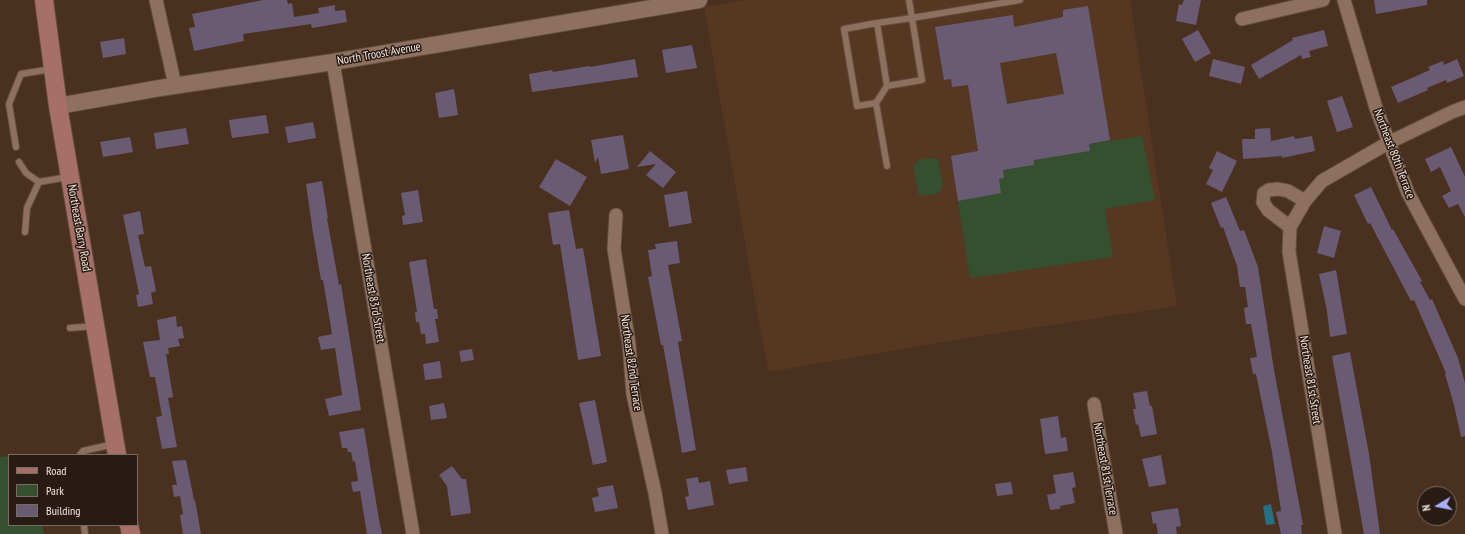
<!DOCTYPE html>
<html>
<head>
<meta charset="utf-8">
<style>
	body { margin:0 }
	#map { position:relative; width:1465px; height:534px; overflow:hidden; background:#49301f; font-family:"PT Sans Narrow",sans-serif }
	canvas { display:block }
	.legend { position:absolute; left:8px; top:454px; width:130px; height:72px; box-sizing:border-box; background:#271b14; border:1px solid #796b63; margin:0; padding:5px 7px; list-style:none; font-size:12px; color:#f5e4da }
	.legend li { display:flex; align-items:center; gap:8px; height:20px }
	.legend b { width:20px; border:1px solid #796b63 }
	.north { position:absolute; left:1417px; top:486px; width:40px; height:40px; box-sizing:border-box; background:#271b14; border:1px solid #796b63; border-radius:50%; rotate:260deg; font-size:11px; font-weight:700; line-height:16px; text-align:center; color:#f5e4da }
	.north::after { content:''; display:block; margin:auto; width:14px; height:18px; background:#abaffb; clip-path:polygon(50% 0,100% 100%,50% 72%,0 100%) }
</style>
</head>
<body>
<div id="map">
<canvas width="1465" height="534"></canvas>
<ul class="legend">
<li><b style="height:5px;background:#a67068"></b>Road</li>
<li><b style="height:11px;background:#34502e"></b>Park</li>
<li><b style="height:11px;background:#6a5b75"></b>Building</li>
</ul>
<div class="north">N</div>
</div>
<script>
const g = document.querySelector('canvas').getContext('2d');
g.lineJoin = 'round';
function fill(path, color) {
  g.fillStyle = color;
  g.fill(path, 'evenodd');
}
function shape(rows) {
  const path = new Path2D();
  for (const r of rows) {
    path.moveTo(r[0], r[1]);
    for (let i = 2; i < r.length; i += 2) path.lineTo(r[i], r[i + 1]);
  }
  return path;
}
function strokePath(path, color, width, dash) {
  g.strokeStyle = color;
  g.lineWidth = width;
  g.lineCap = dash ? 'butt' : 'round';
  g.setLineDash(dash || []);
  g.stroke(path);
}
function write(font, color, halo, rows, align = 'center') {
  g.font = font + ' "PT Sans Narrow",sans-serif';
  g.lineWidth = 3;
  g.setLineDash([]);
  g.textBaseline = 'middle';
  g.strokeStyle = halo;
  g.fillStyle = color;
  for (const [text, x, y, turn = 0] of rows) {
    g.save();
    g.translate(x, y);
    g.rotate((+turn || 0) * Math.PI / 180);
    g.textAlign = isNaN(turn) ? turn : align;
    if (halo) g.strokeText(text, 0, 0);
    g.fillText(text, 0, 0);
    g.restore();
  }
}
fill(shape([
	[747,0,1130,0,1177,306,966,338,769,372,761,334,704,7]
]), '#563822');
fill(shape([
	[1142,136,1155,200,1105,209,1113,257,970,278,958,201,1000,193,999,179,1004,178,1003,170,1034,165,1034,160,1090,151,1089,144],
	[938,158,943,187,937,194,919,196,913,165,922,159],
	[9,456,9,525,42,525,44,534,0,534,0,457]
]), '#34502e');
fill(shape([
	[1271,504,1275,524,1266,525,1263,506]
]), '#247186');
fill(shape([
	[263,0,287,0,288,4,292,3,294,17,319,13,318,8,335,5,335,11,345,10,347,22,312,28,311,24,243,34,244,41,194,51,189,28,195,27,192,14],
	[1184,0,1201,0,1196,25,1176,21,1179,4,1182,5],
	[1374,0,1427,0,1427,5,1376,14],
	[1088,6,1110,140,1089,144,1090,151,1034,160,1034,165,1003,170,1004,178,999,179,1001,193,958,201,951,156,978,151,968,85,952,87,951,79,944,80,935,27,1013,15,1014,27,1063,17,1063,10],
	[1056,53,1064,94,1007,104,1000,63],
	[1198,30,1211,53,1195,62,1182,39],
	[1324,30,1328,46,1309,51,1311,57,1302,59,1301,55,1259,79,1251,65,1293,40,1292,38],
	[124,38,126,54,103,58,100,42],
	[692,45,697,68,666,73,662,50],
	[635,59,638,77,532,92,529,74,552,70,553,72,589,66,590,67],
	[1213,59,1245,67,1241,84,1209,76],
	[1457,59,1464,76,1447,83,1446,80,1427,88,1428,90,1398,103,1391,87,1430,70,1428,67,1443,61,1444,65],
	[454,89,458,115,439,118,435,93],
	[1342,96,1353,127,1337,132,1327,101],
	[266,115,269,133,232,138,229,120],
	[313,122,316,138,288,143,285,127],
	[186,128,189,144,156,149,154,133],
	[1270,128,1271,141,1294,136,1295,139,1312,136,1315,151,1282,158,1282,156,1243,159,1242,139,1255,139,1255,129],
	[623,135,629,169,601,174,598,157,595,163,591,140],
	[130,137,133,152,103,157,100,142],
	[1451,147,1465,177,1465,217,1458,204,1449,208,1442,196,1451,191,1440,167,1431,172,1425,159],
	[650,151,676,172,663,188,646,175,656,164,637,167],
	[1217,151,1237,161,1222,192,1206,184,1213,170,1209,168],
	[556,159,587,177,570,206,539,187],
	[322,181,328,218,327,218,339,285,341,284,361,410,329,416,325,399,342,395,335,348,321,350,318,337,332,334,323,280,321,280,313,233,306,184],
	[1371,187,1392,230,1393,229,1422,281,1420,282,1430,300,1432,299,1458,358,1465,383,1465,436,1461,437,1454,405,1445,374,1446,373,1414,300,1411,301,1370,223,1368,224,1354,195],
	[418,190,423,222,403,225,402,216,405,215,401,193],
	[687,191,692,223,669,227,664,195],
	[1226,197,1240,231,1244,230,1258,267,1274,370,1303,525,1301,525,1302,534,1281,534,1276,512,1281,511,1272,452,1256,374,1253,374,1250,358,1257,357,1251,324,1246,324,1244,308,1248,307,1245,287,1240,287,1237,266,1223,227,1221,228,1211,203],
	[569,210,576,249,583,248,601,356,578,360,560,244,553,245,548,213],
	[140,211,144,234,138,235,145,267,151,266,156,291,151,293,153,304,138,307,136,295,139,294,123,215],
	[1324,226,1341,231,1334,258,1317,253],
	[677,241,680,263,668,265,682,341,678,342,696,450,682,453,663,345,661,345,648,277,652,276,648,250,656,249,655,244],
	[426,259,434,309,437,309,438,319,435,319,439,342,426,344,425,334,421,334,419,322,416,322,415,312,417,312,409,262],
	[1336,270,1347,334,1330,337,1327,311,1319,274],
	[176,316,177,327,182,326,184,338,178,339,180,346,168,348,169,354,166,354,173,397,168,398,177,447,162,449,156,417,162,416,155,377,150,377,143,342,160,340,157,320],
	[472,349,474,360,461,362,459,351],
	[1350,352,1369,454,1380,534,1364,534,1332,356],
	[440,361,442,378,425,380,423,364],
	[1147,391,1150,406,1152,406,1157,434,1141,437,1138,424,1136,425,1133,409,1136,409,1133,393],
	[595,400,607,462,593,465,579,403],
	[444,403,447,418,431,420,429,406],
	[1058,416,1061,438,1066,437,1068,451,1045,454,1040,419],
	[364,428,379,520,382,534,367,534,360,491,353,492,351,482,358,481,355,461,353,462,351,452,348,452,347,448,342,448,339,432],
	[1161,455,1166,484,1149,487,1142,459],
	[186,460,194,500,195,500,201,534,183,534,180,515,183,514,180,496,174,497,172,485,177,485,172,461],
	[452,466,462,479,466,479,471,513,451,516,447,486,439,475],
	[746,467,748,481,729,484,726,470],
	[1073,472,1076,487,1072,488,1075,503,1060,506,1060,509,1050,510,1047,495,1056,493,1053,475],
	[698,477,699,483,710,481,714,505,688,510,685,497,689,496,686,479],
	[1011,482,1013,494,997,496,995,484],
	[613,485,618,508,595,512,592,498,599,496,597,488],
	[1178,508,1181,526,1176,527,1177,534,1158,534,1156,523,1153,524,1151,512]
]), '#6a5b75');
const service = shape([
	[909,0,912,18,922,80,887,86,877,23,912,18,1020,0],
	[877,23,844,29,857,106,876,103,887,86],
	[876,103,887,166],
	[16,147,9,104,21,74,52,69],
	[19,162,26,173,39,182,68,177],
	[25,232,27,208,39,182],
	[70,328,94,326],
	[80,455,83,451,114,444],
	[84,525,85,534]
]);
const minor = shape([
	[156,0,175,85],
	[1344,0,1376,108,1408,193,1465,299],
	[1242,19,1323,0],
	[333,62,413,534],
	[616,215,614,249,629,344,633,394,655,493,662,534],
	[1290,227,1268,210,1263,202,1264,193,1269,190,1278,189,1288,191,1305,201],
	[1094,404,1116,534],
	[1335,534,1289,252,1290,227,1305,201,1322,181,1388,143,1452,112,1465,107]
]);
const tertiary = shape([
	[58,106,160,88,333,62,699,0]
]);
const secondary = shape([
	[44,0,58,106,117,455],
	[129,525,131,534]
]);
strokePath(service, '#624d3e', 8);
strokePath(minor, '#624d3e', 15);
strokePath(tertiary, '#624d3e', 18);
strokePath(secondary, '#624d3e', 20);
strokePath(service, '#8d715e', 6);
strokePath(minor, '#8d715e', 13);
strokePath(tertiary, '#8d715e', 16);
strokePath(secondary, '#a67068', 18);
write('12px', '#f5e4da', '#271b14', [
	["North Troost Avenue",379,54,-10],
	["Northeast 80th Terrace",1394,154,69],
	["Northeast Barry Road",79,228,80],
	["Northeast 83rd Street",373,298,80],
	["Northeast 82nd Terrace",631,363,82],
	["Northeast 81st Street",1310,380,81],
	["Northeast 81st Terrace",1105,469,80]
]);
</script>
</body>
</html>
